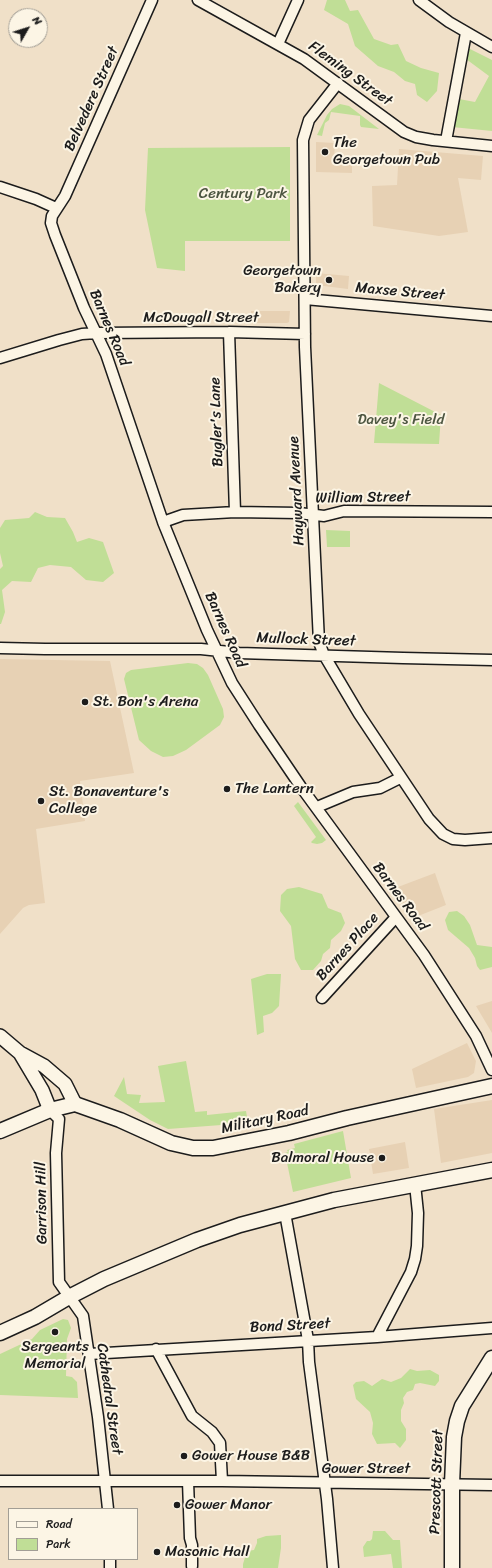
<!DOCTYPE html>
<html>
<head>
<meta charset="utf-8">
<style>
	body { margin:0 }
	#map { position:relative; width:492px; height:1568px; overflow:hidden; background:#f0e0c8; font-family:Sriracha,sans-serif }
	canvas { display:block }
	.legend { position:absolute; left:8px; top:1508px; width:130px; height:52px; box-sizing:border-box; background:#fcf5e5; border:1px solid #a29e95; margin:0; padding:5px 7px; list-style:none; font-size:12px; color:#1c1c1c }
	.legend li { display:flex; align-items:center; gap:8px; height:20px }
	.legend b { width:20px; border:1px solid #a29e95 }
	.north { position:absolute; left:8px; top:8px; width:40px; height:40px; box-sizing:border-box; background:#fcf5e5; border:1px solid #a29e95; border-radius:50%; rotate:51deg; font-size:11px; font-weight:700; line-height:16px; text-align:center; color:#1c1c1c }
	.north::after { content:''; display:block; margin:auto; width:14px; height:18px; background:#1c1c1c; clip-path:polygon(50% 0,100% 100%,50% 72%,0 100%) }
</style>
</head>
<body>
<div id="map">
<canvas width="492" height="1568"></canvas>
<ul class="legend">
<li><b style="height:5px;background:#fcf5e5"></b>Road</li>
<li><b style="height:11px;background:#c0de96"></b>Park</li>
</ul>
<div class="north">N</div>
</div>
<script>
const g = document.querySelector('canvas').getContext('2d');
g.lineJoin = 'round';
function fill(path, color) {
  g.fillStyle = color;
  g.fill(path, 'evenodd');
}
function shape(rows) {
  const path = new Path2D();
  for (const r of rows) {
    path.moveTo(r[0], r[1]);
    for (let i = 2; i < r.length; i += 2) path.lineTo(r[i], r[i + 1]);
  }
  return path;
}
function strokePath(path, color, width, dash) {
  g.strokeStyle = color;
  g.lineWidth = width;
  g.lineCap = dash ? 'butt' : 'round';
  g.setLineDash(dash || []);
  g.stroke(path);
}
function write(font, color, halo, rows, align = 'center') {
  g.font = font + ' Sriracha,sans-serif';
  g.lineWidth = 4;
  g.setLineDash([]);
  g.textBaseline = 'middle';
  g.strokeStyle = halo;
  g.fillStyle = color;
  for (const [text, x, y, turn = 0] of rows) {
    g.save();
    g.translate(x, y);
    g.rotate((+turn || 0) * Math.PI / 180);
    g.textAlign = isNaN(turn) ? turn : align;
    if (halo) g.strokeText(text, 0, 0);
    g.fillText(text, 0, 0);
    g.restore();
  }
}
fill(shape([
	[316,142,335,143,334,160,352,161,352,173,316,172],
	[399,149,483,156,481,180,458,178,468,232,439,236,373,226,372,186,397,185],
	[316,273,349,276,348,289,316,285],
	[251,311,290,311,289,322,287,323,251,323],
	[0,659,110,661,134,773,80,781,85,821,36,829,45,903,29,905,23,908,0,934],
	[435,873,446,905,413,918,390,890],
	[492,1001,492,1033,476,1006],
	[467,1043,476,1061,474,1073,468,1077,416,1088,412,1069],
	[492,1100,492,1153,441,1163,434,1109],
	[405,1142,409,1168,373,1174,369,1149]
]), '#e7d1b4');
fill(shape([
	[327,0,345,0,350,11,358,10,374,39,391,45,398,44,406,61,421,68,439,73,437,91,427,102,417,95,415,84,405,81,394,72,378,66,355,46,348,24,324,10],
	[468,48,492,60,492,131,452,127,459,99,475,102,489,76,466,59],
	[340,104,349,106,379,129,361,127,360,125,360,116,331,112,329,120,325,123,322,136,317,135,327,115,332,109],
	[290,147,290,241,185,241,185,271,157,268,145,210,148,148],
	[379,383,441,415,439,444,374,443],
	[35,512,47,517,65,518,73,532,77,542,89,538,103,542,114,573,103,582,86,580,71,567,50,565,38,568,31,582,12,581,2,590,5,612,1,624,0,624,0,569,3,566,0,553,0,528,5,520,29,518],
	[326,530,350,531,350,547,327,547],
	[188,663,197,664,203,668,208,675,223,709,224,717,220,725,186,750,173,756,163,757,151,751,139,740,124,679,126,673,131,670],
	[298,802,326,840,322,843,317,844,312,843,311,842,316,837,294,806],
	[299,887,322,894,328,908,341,913,345,923,341,931,331,940,330,948,323,954,321,961,313,970,301,970,295,959,291,926,280,911,281,895,287,889],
	[457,911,464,916,470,925,477,945,492,947,492,967,480,970,477,966,475,958,469,948,448,930,445,920,449,912],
	[267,974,281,974,279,1006,272,1013,263,1016,264,1032,257,1035,251,979],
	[186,1061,195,1112,207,1111,207,1115,246,1111,248,1123,168,1129,150,1120,114,1096,124,1077,127,1094,141,1095,139,1103,165,1102,158,1066],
	[343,1131,351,1178,293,1192,285,1153,288,1152,287,1150,295,1148,294,1144],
	[63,1319,68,1320,71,1328,67,1339,66,1376,72,1377,77,1382,78,1398,0,1395,0,1354,32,1339,40,1330],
	[410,1369,417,1371,430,1370,439,1375,439,1381,435,1386,420,1383,415,1384,413,1390,407,1392,403,1398,404,1403,401,1410,401,1421,406,1429,406,1440,400,1448,395,1443,377,1444,372,1434,373,1423,370,1412,356,1399,353,1385,356,1382,364,1381,372,1386,382,1379,391,1382,401,1378],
	[373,1531,385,1531,393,1540,400,1540,402,1568,393,1568,391,1554,364,1557,363,1547,367,1541,370,1541,372,1539],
	[281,1535,281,1548,278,1568,243,1568,243,1564,247,1551,254,1550,257,1543,257,1539,266,1536]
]), '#c0de96');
const minor = shape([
	[152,0,65,196,52,216,51,223,55,235,84,308,106,354,163,522,207,630,232,683,259,725,301,787,424,955,476,1036,492,1070],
	[198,0,304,59,404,132,416,137,433,140,492,146],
	[419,0,449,22,492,47],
	[278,44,298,0],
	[338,83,309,120,303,140,305,347,319,642,324,655,359,714,429,819,443,834,453,839,465,840,492,838],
	[446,141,466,33],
	[0,187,36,199,56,208],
	[305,299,492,316],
	[229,332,235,512],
	[0,358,59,340,82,334,97,333,229,332,305,334],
	[163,522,183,515,235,512,299,513,324,516,344,511,492,512],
	[0,648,45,649,201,649,239,653,403,658,492,660],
	[317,807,353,792,380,788,400,778],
	[322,998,396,917],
	[50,1110,59,1119,56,1153,59,1282,83,1316,98,1417,108,1509],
	[285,1213,308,1340,309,1362,327,1499,333,1568],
	[377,1337,411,1272,415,1259,417,1246,418,1213,415,1184],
	[156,1349,192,1416,212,1432,220,1443,222,1481],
	[89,1354,377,1337,492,1328],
	[0,1481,222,1481,492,1485],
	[188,1481,190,1538,192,1545,192,1566],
	[110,1559,110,1568]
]);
const tertiary = shape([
	[0,1036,20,1053,44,1066,65,1084,75,1104],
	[20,1053,42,1090,50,1110]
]);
const secondary = shape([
	[0,1131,50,1110,75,1104,120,1120,171,1143,193,1148,213,1148,289,1133,347,1118,492,1086],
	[0,1333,35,1317,69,1297,104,1279,197,1240,240,1225,334,1200,492,1170],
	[452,1568,452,1484,454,1437,457,1421,462,1406,492,1358]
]);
strokePath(minor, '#1c1c1c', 13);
strokePath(tertiary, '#1c1c1c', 16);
strokePath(secondary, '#1c1c1c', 17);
strokePath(minor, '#fcf5e5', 10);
strokePath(tertiary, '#fcf5e5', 13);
strokePath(secondary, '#fcf5e5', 14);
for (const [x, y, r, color] of [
	[325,152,4,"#1c1c1c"],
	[329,280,4,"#1c1c1c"],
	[85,702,4,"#1c1c1c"],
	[227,789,4,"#1c1c1c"],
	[41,801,4,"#1c1c1c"],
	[382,1158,4,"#1c1c1c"],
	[55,1332,4,"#1c1c1c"],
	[184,1456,4,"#1c1c1c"],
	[177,1505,4,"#1c1c1c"],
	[157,1552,4,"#1c1c1c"]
]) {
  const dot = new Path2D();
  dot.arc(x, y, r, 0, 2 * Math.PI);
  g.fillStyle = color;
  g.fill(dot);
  strokePath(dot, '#fcf5e5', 1.5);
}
write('15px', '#1c1c1c', '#fcf5e5', [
	["Fleming Street",350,74,36],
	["Belvedere Street",92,99,-66],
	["Maxse Street",400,292,5],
	["McDougall Street",201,318],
	["Barnes Road",109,328,67],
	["Bugler's Lane",217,422,-92],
	["Hayward Avenue",297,491,-93],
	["William Street",363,498,-1],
	["Barnes Road",225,630,66],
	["Mullock Street",306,640,2],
	["Barnes Road",400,897,53],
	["Barnes Place",348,947,-48],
	["Military Road",265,1120,-12],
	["Garrison Hill",42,1203,-91],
	["Bond Street",290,1326,-3],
	["Cathedral Street",109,1399,82],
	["Gower Street",366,1469],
	["Prescott Street",437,1482,-88]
]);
write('15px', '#1c1c1c', '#fcf5e5', [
	["The",333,143],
	["Georgetown Pub",333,160],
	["Georgetown",321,271,"right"],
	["Bakery",321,288,"right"],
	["St. Bon's Arena",93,702],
	["The Lantern",235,789],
	["St. Bonaventure's",49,792],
	["College",49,809],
	["Balmoral House",374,1158,"right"],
	["Sergeants",55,1347,"center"],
	["Memorial",55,1364,"center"],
	["Gower House B&B",192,1456],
	["Gower Manor",185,1505],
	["Masonic Hall",165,1552]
], 'left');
write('15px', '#4d5641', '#fcf5e5', [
	["Century Park",243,194],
	["Davey's Field",401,420]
]);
</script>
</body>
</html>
